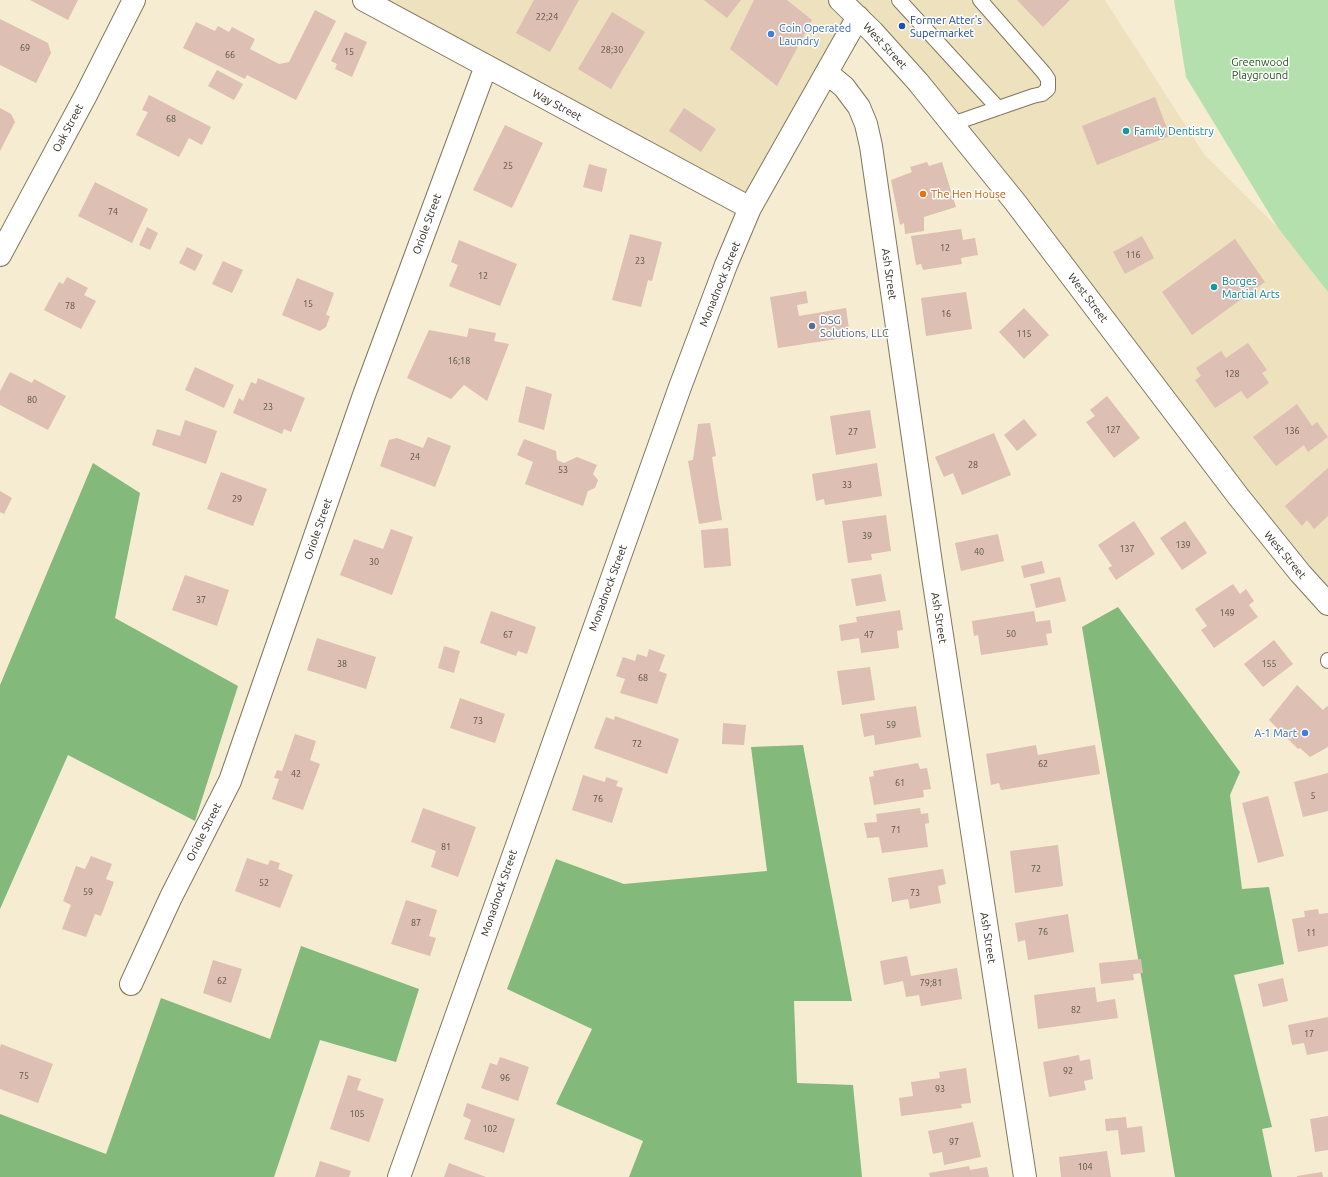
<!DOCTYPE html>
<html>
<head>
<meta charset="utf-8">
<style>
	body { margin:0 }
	canvas { display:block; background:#f6ecd1 }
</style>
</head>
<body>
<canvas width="1328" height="1177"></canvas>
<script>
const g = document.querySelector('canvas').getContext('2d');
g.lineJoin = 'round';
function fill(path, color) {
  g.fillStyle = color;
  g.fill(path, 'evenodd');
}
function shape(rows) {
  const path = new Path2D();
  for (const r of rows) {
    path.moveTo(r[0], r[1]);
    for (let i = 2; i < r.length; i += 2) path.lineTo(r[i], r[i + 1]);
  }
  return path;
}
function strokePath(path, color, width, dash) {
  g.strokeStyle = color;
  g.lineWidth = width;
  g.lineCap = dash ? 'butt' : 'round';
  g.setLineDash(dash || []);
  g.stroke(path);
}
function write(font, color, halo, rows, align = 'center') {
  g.font = font + ' Ubuntu,sans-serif';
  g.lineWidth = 3;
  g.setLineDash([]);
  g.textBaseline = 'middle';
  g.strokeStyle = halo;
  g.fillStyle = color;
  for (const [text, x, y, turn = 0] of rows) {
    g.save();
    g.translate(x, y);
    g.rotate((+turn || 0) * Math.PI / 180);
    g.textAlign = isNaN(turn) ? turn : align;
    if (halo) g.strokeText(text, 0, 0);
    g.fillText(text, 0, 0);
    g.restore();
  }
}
fill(shape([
	[364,0,1105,0,1204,154,1278,228,1328,292,1328,604,858,17,750,208]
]), '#ede1be');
fill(shape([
	[1174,0,1328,0,1328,292,1278,228,1186,77]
]), '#b3e0ac');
fill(shape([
	[93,463,140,493,115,618,238,686,195,821,68,755,0,909,0,685],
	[1118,607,1240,772,1230,795,1242,889,1269,887,1284,964,1234,975,1272,1127,1262,1129,1272,1177,1175,1177,1082,627],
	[803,745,852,1001,794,1001,797,1083,853,1085,862,1177,629,1177,643,1141,556,1104,592,1029,507,989,556,859,624,884,767,871,751,747],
	[301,946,419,989,396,1062,320,1040,274,1177,0,1177,0,1114,106,1154,161,998,270,1039]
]), '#83b97b');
fill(shape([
	[30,0,78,0,68,20],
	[534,0,579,0,550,52,516,33],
	[704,0,741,0,727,18],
	[754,0,787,0,812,20,777,86,730,49],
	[1017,0,1070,0,1043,27],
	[315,10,336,21,296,100,247,75,245,79,183,48,196,22,215,31,218,26,229,32,232,27,255,39,250,49,279,64,289,62],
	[612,12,645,32,611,89,578,69],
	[0,19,48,43,51,53,36,83,0,65],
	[345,32,367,42,352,77,335,69,337,64,331,61],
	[217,70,243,84,234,100,208,86],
	[149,95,211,127,202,145,189,138,179,157,136,135,148,112,142,110],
	[1155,97,1170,136,1097,165,1082,126],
	[0,108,11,114,15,122,0,151],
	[684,108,716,129,701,152,669,131],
	[505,125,543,143,512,208,473,190],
	[927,162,929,166,942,162,956,207,924,217,924,231,905,234,904,223,900,225,891,180,912,172,910,167],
	[589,164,607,169,602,192,583,187],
	[95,182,148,209,132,243,78,216],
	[147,227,158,233,150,250,139,245],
	[961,229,963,240,975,238,978,255,961,258,962,264,923,270,921,264,916,265,911,236],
	[630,234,662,242,652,281,648,280,641,307,612,300],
	[1142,236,1154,258,1125,274,1113,252],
	[1235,239,1265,282,1192,335,1162,292],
	[459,240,517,264,500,306,449,286,458,265,451,262],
	[187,247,203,255,195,271,179,263],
	[223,261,243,270,232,293,212,284],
	[67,277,88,288,84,295,96,301,81,329,44,310,59,282,63,284],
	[297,278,334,293,326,315,330,316,326,327,320,331,282,315],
	[806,291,808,303,797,305,799,316,846,308,850,337,778,348,770,297],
	[966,292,972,329,926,336,921,298],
	[1024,308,1049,335,1024,359,999,332],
	[469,328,496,333,494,341,509,344,487,401,464,385,451,399,407,378,429,330,467,337],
	[1248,343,1267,370,1262,373,1269,383,1247,399,1241,391,1215,408,1195,380,1201,376,1196,368,1221,351,1226,358],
	[195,367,234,385,224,408,185,390],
	[10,372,32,383,34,379,66,396,48,430,0,405,0,391],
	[258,378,305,398,291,432,284,429,282,434,233,413,239,398,243,401,251,382,256,384],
	[526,386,552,394,544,430,518,422],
	[1107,396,1140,438,1114,458,1086,422,1095,416,1090,410],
	[1297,404,1312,426,1317,422,1328,437,1308,452,1304,445,1276,466,1253,437],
	[870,410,876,448,836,455,830,416],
	[1024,419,1037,435,1017,451,1004,435],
	[185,420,217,431,206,464,152,445,157,429,180,436],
	[710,423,716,456,712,457,722,520,699,524,688,461,693,460,698,424],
	[994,433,1011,475,962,495,953,473,944,477,935,457],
	[428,437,451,446,435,487,380,466,389,440,397,438,423,448],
	[524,439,556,451,557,460,564,463,577,457,597,465,593,474,598,480,595,488,588,491,583,506,525,484,533,462,517,455],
	[877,463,882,496,825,505,824,499,816,501,812,474],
	[1328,468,1328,516,1314,529,1307,520,1302,526,1285,506],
	[221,472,267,489,253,526,207,509],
	[0,491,12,498,4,514,0,512],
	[886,515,891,551,871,554,872,560,848,563,842,521],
	[1134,521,1155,554,1116,580,1108,568,1112,566,1098,545],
	[1185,521,1207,553,1182,570,1160,538],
	[728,528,731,566,704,568,701,530],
	[391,529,413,537,392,595,340,575,354,539,383,549],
	[998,534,1004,561,961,571,955,543],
	[1042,561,1045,573,1024,578,1021,566],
	[881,574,886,601,856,606,851,579],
	[185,575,229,590,217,626,172,610],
	[1060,577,1066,601,1036,608,1030,584],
	[1233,584,1240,594,1246,589,1254,601,1249,605,1258,617,1214,648,1201,630,1207,626,1195,609],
	[900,610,903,630,897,631,899,648,861,653,859,638,841,641,839,625,857,622,856,617],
	[491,611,536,627,527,654,518,651,516,656,480,643],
	[1034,611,1036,622,1050,620,1052,633,1046,634,1048,645,981,655,978,635,974,636,972,621],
	[317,638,376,657,366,689,307,670],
	[1274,640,1293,664,1263,687,1244,664],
	[444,646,460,651,454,673,438,668],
	[649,649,665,655,659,671,667,674,657,704,620,693,625,679,616,676,623,657,635,661,637,654,647,657],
	[870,667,875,700,842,705,837,671],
	[1297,685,1323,710,1327,706,1328,707,1328,747,1310,757,1300,748,1298,749,1269,720],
	[460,698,505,714,495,743,450,728],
	[916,706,921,737,875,745,874,735,864,737,860,714],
	[615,716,679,739,667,774,594,748,606,717,614,720],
	[723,723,746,725,744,745,722,744],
	[295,734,316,741,310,760,320,764,303,810,272,799,279,779,274,778,277,770,282,771],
	[1036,745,1038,755,1095,745,1100,774,1001,790,999,783,991,785,986,754],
	[918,763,920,769,927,768,931,789,923,790,924,797,874,805,869,777,874,776,873,771],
	[1328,773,1328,811,1303,817,1294,782],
	[583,775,605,782,606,777,618,781,616,786,623,788,612,823,572,810],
	[1268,796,1284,856,1258,863,1242,803],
	[423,808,476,827,458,877,431,867,436,851,411,842],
	[920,808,921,814,928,813,929,823,925,824,928,847,882,853,879,837,867,838,864,823,877,822,876,814],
	[1058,845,1063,886,1015,893,1010,851],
	[91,856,112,864,106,879,114,882,101,916,95,914,86,937,62,929,71,905,63,901,76,866,85,869],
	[247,858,268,865,270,860,280,863,278,869,293,875,280,908,235,891],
	[943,869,946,884,938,886,941,903,910,909,908,899,892,902,888,878],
	[406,900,437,910,429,936,436,938,430,956,391,944],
	[1318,909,1319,914,1328,913,1328,946,1298,952,1292,919,1305,917,1304,911],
	[1068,914,1074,952,1028,960,1025,940,1018,942,1015,923],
	[907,956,911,976,957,968,962,999,921,1006,919,995,906,997,903,981,884,985,880,961],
	[1141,959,1143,973,1133,974,1134,980,1101,984,1099,963],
	[213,960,242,969,231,1003,203,993],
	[1283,978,1288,1001,1263,1007,1258,984],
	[1095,987,1097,1002,1115,999,1118,1018,1038,1029,1034,995],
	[1328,1017,1328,1051,1307,1055,1304,1043,1292,1045,1288,1025],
	[1,1044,53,1064,38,1103,0,1089,0,1048],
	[1079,1055,1080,1061,1090,1059,1093,1079,1084,1081,1086,1090,1049,1097,1043,1062],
	[500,1057,529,1067,518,1101,481,1088,490,1063,497,1065],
	[966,1068,971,1103,961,1104,962,1108,901,1116,899,1098,913,1096,911,1082,940,1078,939,1072],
	[348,1075,361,1079,357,1090,384,1099,369,1142,330,1129],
	[467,1103,515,1119,504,1153,464,1139,471,1120,463,1116],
	[1328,1116,1328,1150,1315,1152,1310,1119],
	[1126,1117,1127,1128,1142,1126,1145,1152,1121,1155,1118,1130,1106,1131,1105,1119],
	[973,1122,981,1157,944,1165,942,1152,933,1154,928,1131],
	[1107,1151,1111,1177,1061,1177,1059,1157],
	[320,1161,351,1171,349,1177,315,1177],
	[449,1163,486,1177,444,1177],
	[969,1166,970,1170,987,1167,989,1177,930,1177,929,1173],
	[1322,1172,1323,1177,1297,1177,1297,1176]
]), '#ddbfb3');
const service = shape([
	[899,0,998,108],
	[952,124,1033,96,1042,94,1048,89,1048,79,1044,73,980,0],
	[1328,660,1328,661]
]);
const minor = shape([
	[364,0,750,208],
	[827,73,844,87,859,107,866,124,871,146,932,570,1025,1177],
	[131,984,171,897,230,781,364,395,486,66],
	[399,1177,680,387,726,265,750,208,858,17]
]);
const tertiary = shape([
	[0,255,86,95,134,0]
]);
const secondary = shape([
	[840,0,873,32,918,82,1015,202,1238,496,1300,573,1328,604]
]);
strokePath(service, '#80775e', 16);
strokePath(minor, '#80775e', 24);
strokePath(tertiary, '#80775e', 24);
strokePath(secondary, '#80775e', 24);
strokePath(service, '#fff', 14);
strokePath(minor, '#fff', 22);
strokePath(tertiary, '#fff', 22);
strokePath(secondary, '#fff', 22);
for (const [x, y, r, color] of [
	[902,26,4,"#1a4fb4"],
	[771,34,4,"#3f7fe0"],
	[1126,131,4,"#0f9aa8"],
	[923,194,4,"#e8710a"],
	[1214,287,4,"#0f9aa8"],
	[812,326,4,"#5c6f8a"],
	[1305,733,4,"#3f7fe0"]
]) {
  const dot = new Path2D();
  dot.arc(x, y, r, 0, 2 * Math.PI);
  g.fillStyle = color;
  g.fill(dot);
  strokePath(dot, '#fff', 1.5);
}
write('9px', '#5b5246', null, [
	["22;24",547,17],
	["69",25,48],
	["28;30",612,50],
	["15",349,52],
	["66",230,55],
	["68",171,119],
	["25",508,166],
	["74",113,212],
	["12",945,248],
	["116",1133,255],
	["23",640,261],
	["12",483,276],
	["15",308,304],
	["78",70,306],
	["16",946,314],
	["115",1024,334],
	["16;18",459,361],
	["128",1232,374],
	["80",32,400],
	["23",268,407],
	["127",1113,430],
	["136",1292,431],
	["27",853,432],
	["24",415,457],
	["28",973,465],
	["53",563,470],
	["33",847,485],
	["29",237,499],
	["39",867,536],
	["139",1183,545],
	["137",1127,549],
	["40",979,552],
	["30",374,562],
	["37",201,600],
	["149",1227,613],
	["50",1011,634],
	["67",508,635],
	["47",869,635],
	["38",342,664],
	["155",1269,664],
	["68",643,678],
	["73",478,721],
	["59",891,725],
	["72",637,744],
	["62",1043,764],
	["42",296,774],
	["61",900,783],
	["5",1313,796],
	["76",598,799],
	["71",896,830],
	["81",446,847],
	["72",1036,869],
	["52",264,883],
	["59",88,892],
	["73",915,893],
	["87",416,923],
	["76",1043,932],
	["11",1311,933],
	["62",222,981],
	["79;81",931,983],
	["82",1076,1010],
	["17",1309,1034],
	["92",1068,1071],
	["75",24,1076],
	["96",505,1078],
	["93",940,1089],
	["105",357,1114],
	["102",490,1129],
	["97",954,1142],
	["104",1085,1167]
]);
write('11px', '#164399', '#fff', [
	["Former Atter's",910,20],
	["Supermarket",910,33]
], 'left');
write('11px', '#366cbe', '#fff', [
	["Coin Operated",779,28],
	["Laundry",779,41],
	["A-1 Mart",1297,733,"right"]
], 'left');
write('11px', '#302d22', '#fff', [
	["West Street",885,46,47],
	["Way Street",557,105,28],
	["Oak Street",68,128,-62],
	["Oriole Street",427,224,-70],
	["Ash Street",889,274,82],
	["Monadnock Street",720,284,-68],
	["West Street",1088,298,53],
	["Oriole Street",318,529,-71],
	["West Street",1285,555,50],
	["Monadnock Street",608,588,-70],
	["Ash Street",939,618,81],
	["Oriole Street",204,832,-63],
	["Monadnock Street",499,893,-71],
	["Ash Street",988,938,81]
]);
write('11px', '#1c5214', '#fff', [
	["Greenwood",1260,62],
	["Playground",1260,75]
]);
write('11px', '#0d838f', '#fff', [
	["Family Dentistry",1134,131],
	["Borges",1222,281],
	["Martial Arts",1222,294]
], 'left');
write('11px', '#c56008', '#fff', [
	["The Hen House",931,194]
], 'left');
write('11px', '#4e5e75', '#fff', [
	["DSG",820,320],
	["Solutions, LLC",820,333]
], 'left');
</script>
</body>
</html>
